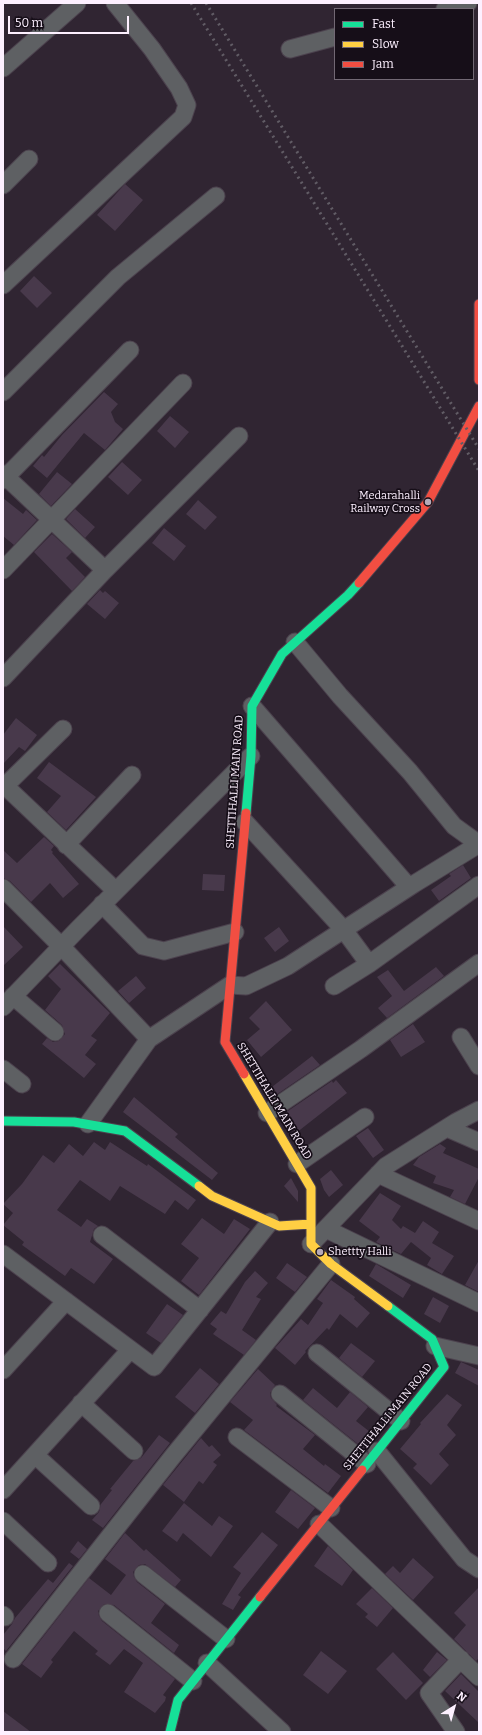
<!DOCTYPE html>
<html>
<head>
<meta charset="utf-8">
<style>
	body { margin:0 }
	#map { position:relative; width:482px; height:1735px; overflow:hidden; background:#302532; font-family:Bitter,serif }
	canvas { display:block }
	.frame { position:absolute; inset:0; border:4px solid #fdf0ff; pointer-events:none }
	.legend { position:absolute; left:334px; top:8px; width:140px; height:72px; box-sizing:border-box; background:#160e18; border:1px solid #726874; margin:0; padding:5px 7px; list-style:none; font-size:12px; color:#fdf0ff }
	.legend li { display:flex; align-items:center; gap:8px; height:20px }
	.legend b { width:20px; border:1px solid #726874 }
	.north { position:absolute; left:434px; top:1687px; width:40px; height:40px; -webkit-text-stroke:3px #160e18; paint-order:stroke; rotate:37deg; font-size:11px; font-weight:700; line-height:16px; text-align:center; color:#fdf0ff }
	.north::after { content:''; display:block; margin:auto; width:14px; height:18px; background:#fdf0ff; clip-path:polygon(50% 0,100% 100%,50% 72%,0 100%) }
	.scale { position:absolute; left:8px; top:16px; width:121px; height:18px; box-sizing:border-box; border:2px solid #fdf0ff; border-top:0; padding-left:5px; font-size:12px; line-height:14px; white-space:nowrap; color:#fdf0ff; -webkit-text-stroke:3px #160e18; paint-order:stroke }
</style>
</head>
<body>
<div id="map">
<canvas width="482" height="1735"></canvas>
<div class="frame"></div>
<ul class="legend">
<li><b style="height:5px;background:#16e098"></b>Fast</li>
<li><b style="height:5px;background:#ffcf43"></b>Slow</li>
<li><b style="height:5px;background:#f24e42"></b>Jam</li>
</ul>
<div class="north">N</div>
<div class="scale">50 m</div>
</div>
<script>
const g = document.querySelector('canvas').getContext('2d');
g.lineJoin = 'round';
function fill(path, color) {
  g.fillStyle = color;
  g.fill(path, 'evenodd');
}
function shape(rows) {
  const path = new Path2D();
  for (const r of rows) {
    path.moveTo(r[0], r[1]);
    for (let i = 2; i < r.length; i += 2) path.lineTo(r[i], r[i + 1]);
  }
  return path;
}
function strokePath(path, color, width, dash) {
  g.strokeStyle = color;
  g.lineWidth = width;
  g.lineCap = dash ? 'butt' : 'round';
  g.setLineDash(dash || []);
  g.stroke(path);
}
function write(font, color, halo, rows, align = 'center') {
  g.font = font + ' Bitter,serif';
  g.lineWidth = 3.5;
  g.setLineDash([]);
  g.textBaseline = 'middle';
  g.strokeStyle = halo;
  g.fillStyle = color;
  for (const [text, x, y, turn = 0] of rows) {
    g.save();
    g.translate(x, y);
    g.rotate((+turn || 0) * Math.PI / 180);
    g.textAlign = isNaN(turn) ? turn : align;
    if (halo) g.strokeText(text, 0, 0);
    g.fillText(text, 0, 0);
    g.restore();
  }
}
fill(shape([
	[125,184,143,200,115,231,97,215],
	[34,276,52,293,37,308,20,291],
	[104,392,118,404,111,412,115,422,123,429,105,450,84,433,47,478,33,466,42,455,44,457,62,435],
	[170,416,189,432,175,448,157,431],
	[122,462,142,480,128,495,108,477],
	[57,472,72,484,51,506,39,494],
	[3,498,23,514,26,510,37,520,14,545,3,536],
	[198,500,217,517,205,530,186,514],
	[75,509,95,527,85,538,66,519],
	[164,528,186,546,174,561,152,543],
	[52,534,72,552,66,558,85,577,72,591,34,552],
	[100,590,103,593,105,591,119,603,105,619,87,604],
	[16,718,37,735,25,751,19,747,3,764,3,735],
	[49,762,96,797,66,830,47,812,61,796,37,778],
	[44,837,54,846,51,850,53,852,52,853,79,884,63,898,50,883,31,902,10,881,3,878,3,850,17,863],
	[463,865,471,878,439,901,431,890,451,876,449,874],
	[203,874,225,875,224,891,202,890],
	[3,926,23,947,3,966],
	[279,927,289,941,275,952,264,938],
	[60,964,110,1013,91,1036,97,1040,85,1055,96,1064,84,1078,42,1044,47,1038,53,1042,59,1041,65,1034,62,1025,45,1010,61,989,48,976],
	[436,967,444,976,387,1018,378,1008,392,996,377,977,388,970,404,991],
	[136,976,146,988,129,1003,118,991],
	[266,1001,292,1030,261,1057,247,1040,260,1029,249,1018],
	[413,1024,425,1042,401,1057,390,1040],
	[312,1056,320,1065,273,1097,268,1090],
	[336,1080,347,1093,296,1133,285,1119,288,1117,285,1113,332,1081,333,1083],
	[134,1097,178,1134,175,1137,218,1173,212,1180,123,1112],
	[368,1128,384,1150,373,1158,356,1136],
	[94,1142,105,1150,110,1142,147,1166,148,1164,196,1200,188,1210,175,1200,165,1214,120,1186,110,1201,80,1180,57,1210,81,1227,87,1219,98,1226,94,1229,90,1242,113,1259,94,1284,71,1268,65,1276,22,1245,24,1242,3,1225,13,1213,3,1204,22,1184,43,1155,54,1163,69,1144,83,1156],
	[440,1144,446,1148,443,1153,479,1169,479,1177,465,1204,450,1197,454,1190,433,1183,436,1176,413,1165,419,1157],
	[331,1170,343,1185,329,1197,324,1190,320,1179],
	[291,1178,298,1191,298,1202,284,1186],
	[380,1193,401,1206,392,1220,401,1229,403,1226,415,1233,423,1221,439,1232,432,1243,454,1256,442,1274,427,1265,431,1258,411,1242,401,1254,376,1242,380,1237,359,1221],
	[202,1218,224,1234,234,1219,250,1229,199,1295,181,1281,199,1258,181,1244],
	[479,1260,479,1292,465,1285],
	[287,1263,307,1277,295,1292,276,1278],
	[376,1264,411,1285,403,1298,369,1276],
	[255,1271,268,1283,256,1297,261,1299,242,1330,256,1340,244,1355,213,1334,217,1329,210,1324,221,1311,226,1314,245,1282],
	[331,1280,355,1297,354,1299,370,1313,357,1328,340,1314,329,1330,327,1328,305,1351,306,1352,295,1365,275,1348,301,1319,308,1325,323,1303,317,1299],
	[433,1297,449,1306,440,1323,424,1314],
	[167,1304,183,1315,161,1343,146,1333],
	[351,1343,375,1361,362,1377,339,1358],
	[461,1362,479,1370,479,1386,455,1373],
	[200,1368,219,1384,195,1413,175,1397],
	[258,1369,275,1385,270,1393,271,1398,277,1405,276,1406,315,1435,303,1449,324,1466,325,1464,341,1476,328,1493,244,1430,253,1420,230,1402],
	[313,1388,337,1408,350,1392,368,1407,356,1421,374,1435,363,1448,303,1400],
	[447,1394,462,1405,447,1425,456,1435,439,1454,449,1465,431,1485,413,1468,417,1464,400,1449,421,1424,420,1423],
	[159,1435,170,1443,103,1528,92,1520,99,1512,101,1504,112,1490,110,1489,133,1461,141,1458],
	[201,1438,209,1447,212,1445,221,1455,213,1462,217,1465,203,1484,199,1481,184,1502,163,1485],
	[291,1490,315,1508,298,1529,275,1512],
	[184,1503,212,1526,219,1516,233,1526,211,1557,183,1533,177,1542,162,1531],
	[262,1532,278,1545,238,1595,241,1597,233,1610,222,1604,241,1573,233,1567],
	[125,1533,144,1551,146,1549,181,1580,175,1587,145,1564,139,1565,133,1572,134,1577,137,1582,165,1604,151,1623,179,1645,174,1653,114,1605,104,1604,98,1611,99,1616,102,1621,175,1679,163,1695,166,1697,165,1701,155,1713,124,1692,143,1663,124,1649,110,1665,95,1654,98,1651,74,1631,51,1660,53,1662,41,1678,22,1664,89,1578,111,1595,126,1575,105,1559],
	[78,1541,87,1549,79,1559,70,1552],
	[328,1546,353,1570,342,1586,314,1566],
	[413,1558,434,1577,413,1600,385,1574,393,1566,400,1573],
	[69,1563,73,1566,6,1651,3,1648,3,1635,12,1624,15,1618,48,1579,53,1583],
	[479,1587,479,1658,476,1661,454,1639,466,1625,454,1613],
	[372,1588,393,1608,377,1627,365,1617,368,1614,356,1604],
	[321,1651,347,1671,328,1694,303,1675],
	[393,1652,423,1683,406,1700,376,1669],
	[437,1652,447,1660,430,1677,423,1670],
	[461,1674,479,1692,479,1723,445,1691],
	[3,1711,31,1732,3,1732]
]), '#48394b');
const street = shape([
	[445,9,468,3],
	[290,49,335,37],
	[3,68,77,3],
	[3,185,29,159],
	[3,285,183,117,187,105,179,88,152,49,115,3],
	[3,392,118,277,216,196],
	[3,474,105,570],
	[3,480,130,350],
	[3,570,183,383],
	[295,642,340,696,410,772,454,826,479,844],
	[3,678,105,570,239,436],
	[252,706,409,887],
	[3,784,116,891],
	[5,786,63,729],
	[245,822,344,930,369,964],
	[66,845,132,775],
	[3,888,61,946,149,1039,88,1124],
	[102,904,143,946,164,951,235,932],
	[334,986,369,964,479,885],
	[13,996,55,1032],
	[3,1007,78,929,251,756],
	[461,1037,479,1066],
	[149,1039,230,985,246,986,288,966,414,884,479,844],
	[3,1069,22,1084],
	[267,1113,361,1049,479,963],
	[447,1128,479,1142],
	[297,1164,365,1117],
	[378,1174,479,1221],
	[326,1229,479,1303],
	[102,1235,200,1310],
	[311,1244,386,1166,456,1122,479,1110],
	[3,1254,154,1367,270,1222],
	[435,1346,479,1356],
	[317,1353,401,1421],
	[3,1370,66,1301],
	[280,1394,367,1464],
	[81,1403,134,1451],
	[237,1437,331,1508],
	[377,1451,464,1559,479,1569],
	[35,1455,91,1506],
	[3,1490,130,1350],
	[3,1521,48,1563],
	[319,1524,479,1677],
	[143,1574,226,1639],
	[108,1613,193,1681],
	[3,1615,5,1617],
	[13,1659,173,1456,331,1264],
	[207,1663,282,1732],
	[456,1732,429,1693,461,1659]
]);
const fast = shape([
	[246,813,251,756,252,706,282,654,348,595,359,583],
	[3,1121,74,1122,125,1131,199,1186],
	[362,1470,444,1367,432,1339,388,1306],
	[170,1732,178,1700,260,1597]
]);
const slow = shape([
	[244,1074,311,1188,311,1244,331,1264,388,1306],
	[199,1186,212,1196,279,1226,311,1224]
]);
const jam = shape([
	[479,304,479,380],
	[359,583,428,502,479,406],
	[244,1074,225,1042,246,813],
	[260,1597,362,1470]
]);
strokePath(street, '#4c424e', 19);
strokePath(fast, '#4c424e', 11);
strokePath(slow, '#4c424e', 11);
strokePath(jam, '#4c424e', 11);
strokePath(street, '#5e6063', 17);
strokePath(fast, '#16e098', 9);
strokePath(slow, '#ffcf43', 9);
strokePath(jam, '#f24e42', 9);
strokePath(shape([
	[191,3,479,471],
	[206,3,479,449]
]), '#615c65', 3, [2, 4]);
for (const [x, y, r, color] of [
	[428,502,4,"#b5a9b7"],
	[320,1252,4,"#b5a9b7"]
]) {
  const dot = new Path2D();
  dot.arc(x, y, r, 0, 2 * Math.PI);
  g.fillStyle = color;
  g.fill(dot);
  strokePath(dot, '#160e18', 1.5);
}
write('11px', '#fdf0ff', '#160e18', [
	["Medarahalli",420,496],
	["Railway Cross",420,509],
	["Shettty Halli",328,1252,"left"]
], 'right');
write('11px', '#fdf0ff', '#160e18', [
	["SHETTIHALLI MAIN ROAD",235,782,-86],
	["SHETTIHALLI MAIN ROAD",274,1101,59],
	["SHETTIHALLI MAIN ROAD",388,1417,-51]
]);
</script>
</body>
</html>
